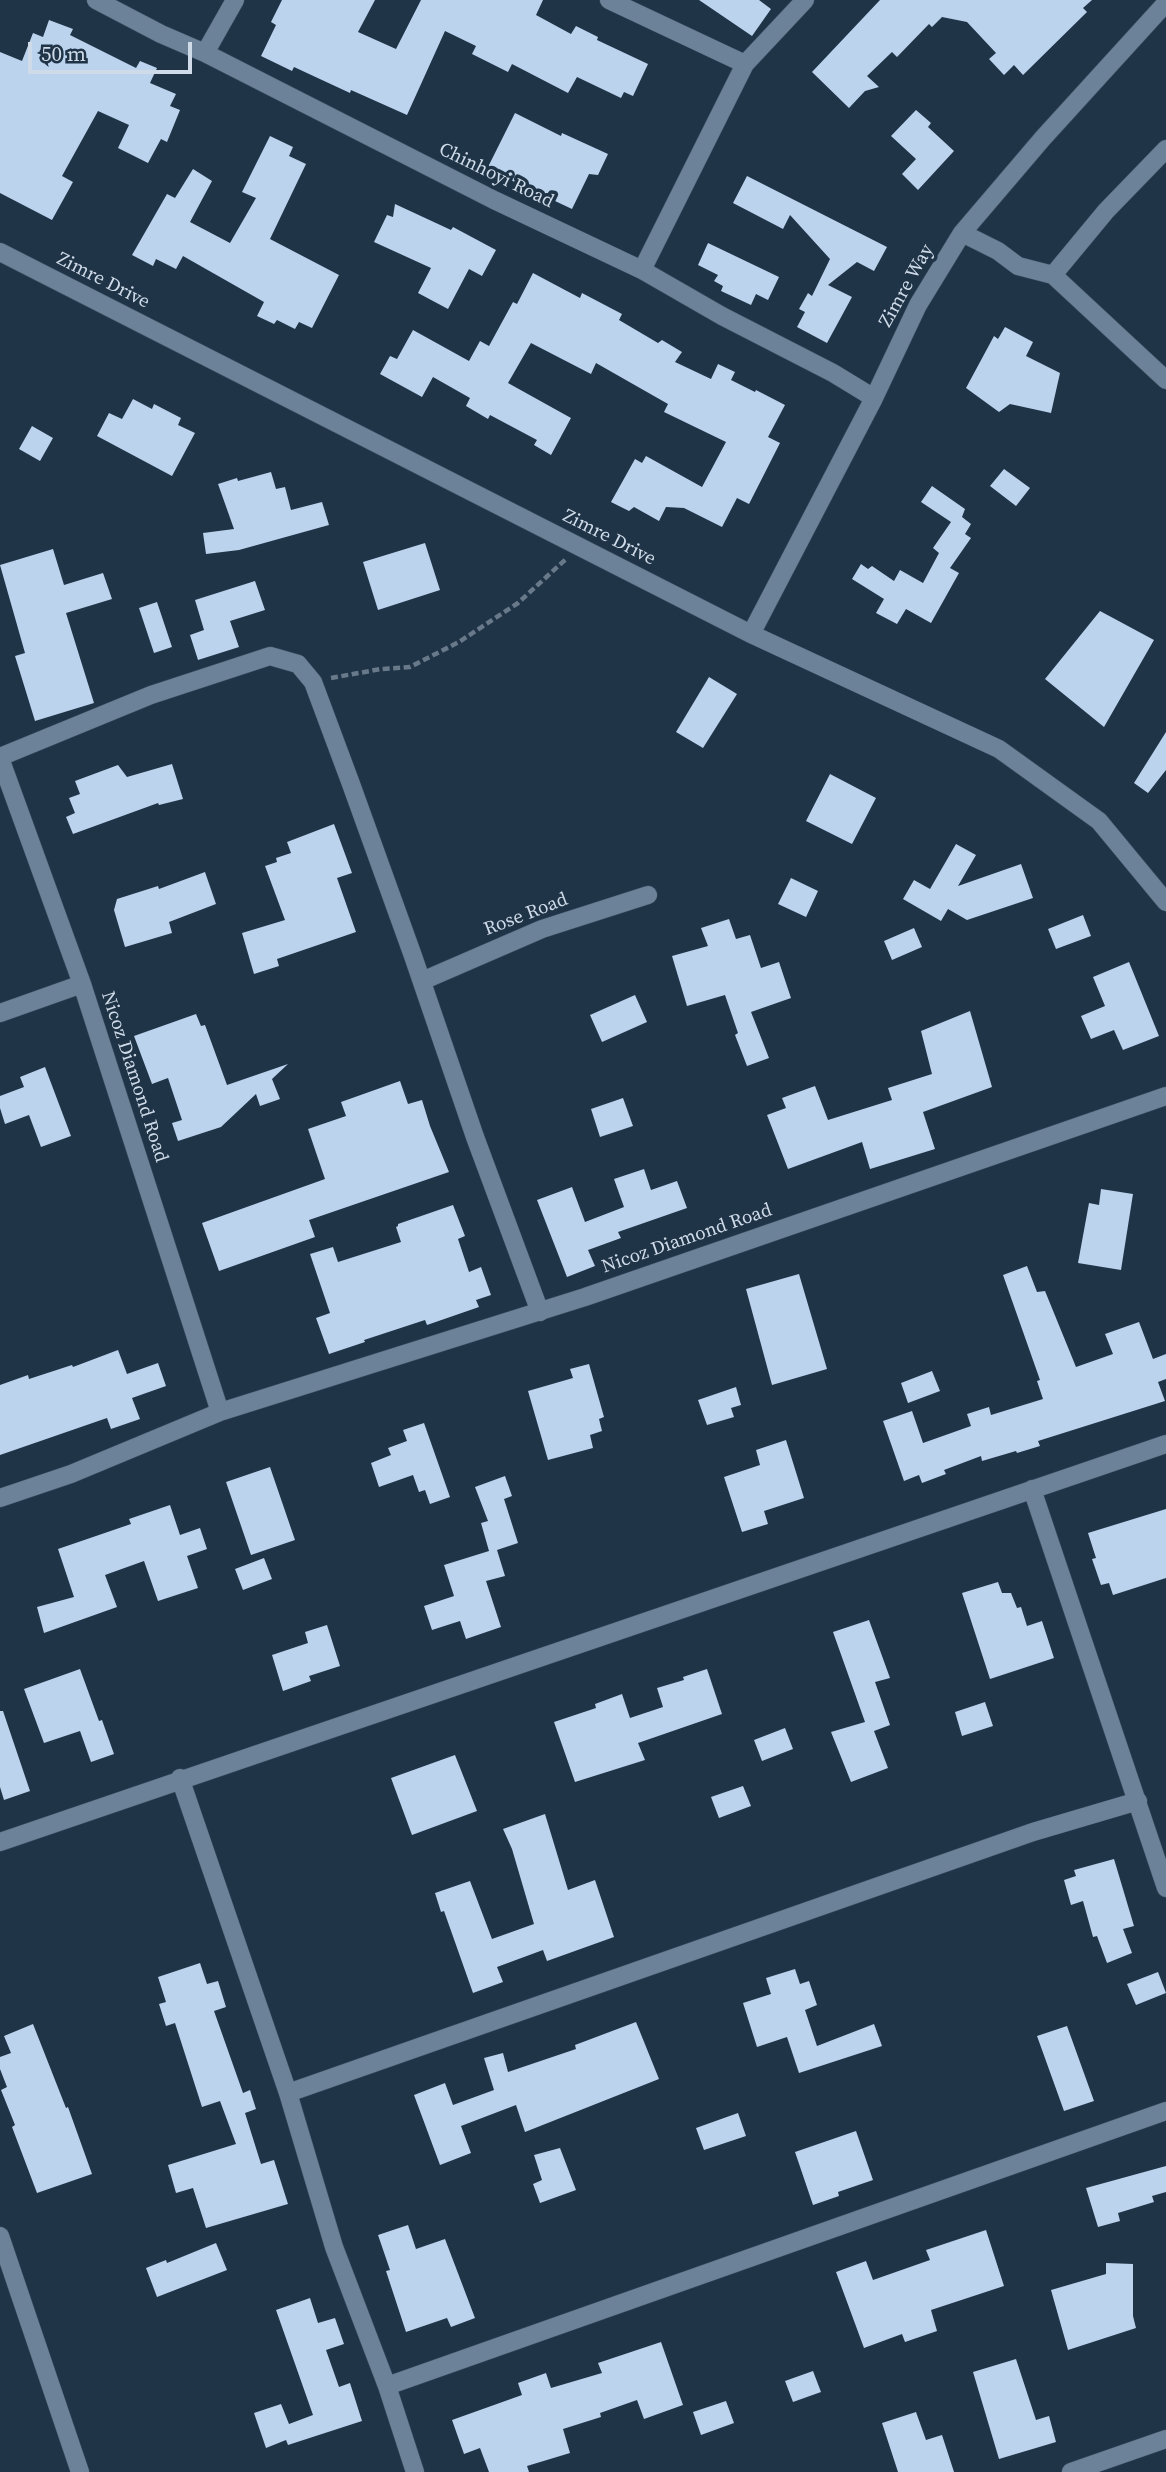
<!DOCTYPE html>
<html>
<head>
<meta charset="utf-8">
<style>
	body { margin:0 }
	#map { position:relative; width:1166px; height:2472px; overflow:hidden; background:#203448; font-family:"Source Serif 4",serif }
	canvas { display:block }
	.scale { position:absolute; left:28px; top:42px; width:164px; height:32px; box-sizing:border-box; border:4px solid #cfdbe8; border-top:0; padding-left:9px; font-size:21px; line-height:24px; white-space:nowrap; color:#cfdbe8; -webkit-text-stroke:5px #203448; paint-order:stroke }
</style>
</head>
<body>
<div id="map">
<canvas width="1166" height="2472"></canvas>
<div class="scale">50 m</div>
</div>
<script>
const g = document.querySelector('canvas').getContext('2d');
g.lineJoin = 'round';
function fill(path, color) {
  g.fillStyle = color;
  g.fill(path, 'evenodd');
}
function shape(rows) {
  const path = new Path2D();
  for (const r of rows) {
    path.moveTo(r[0], r[1]);
    for (let i = 2; i < r.length; i += 2) path.lineTo(r[i], r[i + 1]);
  }
  return path;
}
function strokePath(path, color, width, dash) {
  g.strokeStyle = color;
  g.lineWidth = width;
  g.lineCap = dash ? 'butt' : 'round';
  g.setLineDash(dash || []);
  g.stroke(path);
}
function write(font, color, halo, rows, align = 'center') {
  g.font = font + ' "Source Serif 4",serif';
  g.lineWidth = 7;
  g.setLineDash([]);
  g.textBaseline = 'middle';
  g.strokeStyle = halo;
  g.fillStyle = color;
  for (const [text, x, y, turn = 0] of rows) {
    g.save();
    g.translate(x, y);
    g.rotate((+turn || 0) * Math.PI / 180);
    g.textAlign = isNaN(turn) ? turn : align;
    if (halo) g.strokeText(text, 0, 0);
    g.fillText(text, 0, 0);
    g.restore();
  }
}
fill(shape([
	[282,0,375,0,358,32,396,49,421,0,543,0,536,15,571,34,576,26,598,37,597,40,648,64,633,96,624,92,621,98,577,77,568,93,512,64,508,72,472,54,476,46,445,31,407,115,351,90,350,93,294,67,292,71,261,56,276,25,271,22],
	[699,0,759,0,771,9,752,36],
	[880,0,1092,0,1083,8,1087,12,1023,75,1014,65,1004,75,989,59,996,53,967,22,942,17,932,27,929,24,897,57,892,52,867,76,879,87,865,91,849,108,812,72],
	[49,20,73,29,70,35,136,68,140,61,157,68,150,83,176,94,170,106,180,110,167,142,161,139,148,163,118,148,129,125,98,111,62,176,73,182,52,220,0,193,0,52,22,61,33,33,43,37],
	[916,110,931,123,928,127,954,151,918,190,902,174,916,159,891,136],
	[515,113,561,136,562,133,608,154,598,175,589,174,572,209,487,169],
	[270,136,293,147,289,156,306,164,270,239,339,275,312,328,299,322,295,329,277,320,274,324,257,316,264,302,183,256,176,269,156,259,153,266,132,255,167,194,175,198,193,169,212,181,190,222,230,243,256,198,242,192],
	[747,176,887,247,874,271,857,262,828,285,852,297,827,343,797,327,805,312,799,309,808,293,812,296,830,259,790,215,783,229,733,203],
	[395,204,451,230,453,227,496,250,482,276,469,269,448,309,418,293,431,268,374,242,387,215,393,217],
	[708,243,779,277,768,300,756,294,751,305,721,291,723,286,714,281,718,275,698,265],
	[533,273,580,298,582,293,622,314,619,320,658,343,662,340,682,352,675,362,711,379,718,364,735,372,731,380,755,392,756,390,785,405,768,437,780,443,749,504,737,498,722,527,684,508,666,507,659,521,634,507,629,511,611,502,635,459,642,463,646,456,702,487,726,442,664,412,668,404,596,363,591,374,531,343,508,383,571,418,551,455,534,445,537,440,490,415,488,419,466,406,470,398,433,377,422,397,380,374,390,356,397,359,413,330,469,361,480,341,489,346,513,302,517,304],
	[1005,327,1033,342,1026,356,1060,373,1051,413,1010,404,999,412,966,388,994,336,998,339],
	[133,399,152,409,154,404,181,418,178,425,195,433,172,476,97,436,109,413,122,419],
	[32,426,53,438,40,461,19,449],
	[1004,469,1030,488,1016,506,990,486],
	[271,472,276,489,285,487,291,510,322,502,329,525,239,550,206,554,203,533,234,529,218,484,237,478,238,481],
	[932,486,965,509,962,517,971,524,965,534,971,538,950,568,959,573,931,623,906,609,897,624,876,613,884,599,852,579,861,564,868,569,872,566,894,581,900,570,923,583,939,553,933,548,951,522,921,502],
	[425,543,440,590,378,610,363,562],
	[53,549,64,585,103,573,112,599,66,613,94,703,35,721,15,656,25,653,0,565],
	[255,581,265,610,230,621,239,647,198,660,190,635,204,630,195,600],
	[157,602,172,647,154,653,139,608],
	[1100,611,1154,640,1104,727,1045,679],
	[709,677,737,694,703,748,676,732],
	[1166,732,1166,770,1148,793,1134,783],
	[172,764,183,799,159,805,158,803,73,834,66,817,75,813,69,798,80,794,75,781,118,765,127,777],
	[830,774,876,798,852,844,806,821],
	[334,824,352,873,337,878,356,932,277,959,279,966,254,974,242,933,285,920,265,866,277,862,276,858,291,853,287,842],
	[956,844,976,855,958,886,1021,864,1033,898,967,920,948,909,941,921,903,899,914,880,930,889],
	[205,872,216,904,169,922,172,933,125,947,114,910,117,899,158,886,159,889],
	[791,878,818,891,806,917,778,904],
	[1083,915,1091,936,1056,949,1048,929],
	[729,919,736,939,750,935,761,968,779,962,791,998,751,1012,769,1058,747,1066,735,1035,738,1033,725,995,687,1006,672,956,708,946,701,928],
	[914,928,922,947,892,960,884,941],
	[1129,962,1159,1036,1123,1050,1114,1030,1091,1039,1081,1016,1105,1006,1093,977],
	[635,995,647,1022,602,1042,590,1015],
	[970,1011,992,1087,923,1112,935,1149,870,1169,862,1142,788,1169,767,1115,786,1108,782,1098,815,1086,828,1120,892,1100,888,1088,932,1074,921,1031],
	[196,1014,201,1026,205,1025,227,1085,288,1064,272,1079,280,1099,260,1106,256,1094,221,1127,178,1141,172,1123,182,1120,168,1078,152,1084,134,1036],
	[45,1067,71,1136,41,1147,29,1115,5,1124,0,1108,0,1096,24,1087,20,1077],
	[400,1081,408,1104,422,1100,430,1126,449,1172,309,1220,315,1237,219,1271,202,1223,325,1179,308,1129,346,1116,341,1102],
	[623,1098,633,1126,600,1137,591,1109],
	[644,1169,651,1190,677,1181,687,1208,618,1232,621,1238,588,1250,595,1266,567,1277,537,1200,572,1187,585,1222,624,1207,614,1179],
	[1101,1189,1133,1194,1121,1270,1078,1263,1089,1203,1099,1205],
	[453,1205,465,1236,458,1239,469,1272,481,1267,491,1295,476,1300,479,1307,427,1325,425,1320,364,1340,365,1342,329,1354,316,1318,330,1313,310,1254,333,1247,338,1262,401,1242,396,1227,398,1226,398,1224],
	[1027,1266,1037,1292,1045,1291,1076,1367,1113,1354,1105,1334,1139,1322,1153,1359,1166,1354,1166,1379,1158,1382,1165,1401,1038,1441,1040,1446,1017,1453,1016,1451,982,1461,981,1456,944,1470,946,1474,922,1483,919,1475,904,1481,883,1421,912,1411,923,1443,971,1426,967,1414,989,1407,991,1415,1043,1399,1037,1381,1040,1380,1003,1275],
	[799,1274,827,1369,772,1385,746,1289],
	[118,1350,127,1374,158,1363,166,1386,132,1398,140,1419,111,1429,107,1418,0,1455,0,1385,28,1375,29,1379,72,1365,73,1367],
	[589,1364,604,1417,599,1419,602,1431,590,1435,593,1448,548,1460,528,1391,573,1378,570,1369],
	[932,1371,940,1391,908,1403,901,1383],
	[736,1387,741,1405,731,1408,734,1417,707,1425,698,1400],
	[424,1423,450,1497,430,1504,425,1490,419,1492,413,1475,379,1487,371,1463,391,1455,388,1448,407,1441,403,1430],
	[786,1440,804,1498,764,1511,768,1524,742,1532,724,1477,760,1465,756,1450],
	[270,1467,295,1540,251,1555,226,1482],
	[505,1476,512,1496,504,1499,518,1543,497,1550,505,1576,486,1581,501,1627,466,1639,460,1621,432,1630,424,1606,454,1596,444,1565,489,1551,481,1523,488,1521,475,1487],
	[170,1505,180,1535,200,1528,207,1549,187,1556,198,1588,158,1601,144,1561,105,1575,117,1607,44,1633,37,1607,74,1597,58,1549,131,1524,129,1519],
	[1166,1509,1166,1578,1113,1595,1109,1583,1101,1585,1092,1559,1096,1558,1088,1533],
	[264,1558,272,1579,243,1590,235,1569],
	[998,1582,1002,1593,1011,1593,1017,1608,1021,1607,1027,1626,1042,1621,1054,1658,990,1679,962,1593],
	[869,1620,890,1678,875,1682,890,1725,874,1731,888,1768,851,1782,831,1732,865,1722,833,1632],
	[327,1625,340,1666,309,1676,311,1681,283,1691,272,1655,308,1643,305,1632],
	[80,1669,99,1721,102,1720,114,1754,91,1762,80,1731,44,1743,24,1689],
	[707,1669,722,1714,638,1743,645,1760,575,1782,554,1722,596,1708,595,1704,622,1694,630,1718,663,1707,657,1688,684,1680,683,1677],
	[985,1702,993,1726,962,1736,955,1712],
	[0,1711,3,1711,30,1791,4,1800,0,1787],
	[785,1728,793,1749,762,1761,754,1740],
	[455,1755,477,1811,412,1835,391,1778],
	[743,1786,751,1806,719,1818,711,1797],
	[545,1814,568,1890,595,1880,614,1937,547,1961,543,1950,497,1967,503,1982,473,1993,444,1911,441,1912,435,1893,470,1881,492,1939,534,1924,512,1849,503,1829],
	[1114,1859,1134,1926,1123,1929,1132,1953,1107,1963,1097,1936,1093,1937,1083,1901,1071,1905,1064,1880,1076,1876,1074,1870],
	[200,1963,207,1984,218,1981,226,2007,214,2011,243,2093,250,2090,256,2109,245,2113,261,2164,274,2160,288,2204,206,2228,193,2188,176,2193,168,2165,236,2144,220,2101,202,2107,175,2023,166,2026,159,2004,166,2002,158,1977],
	[795,1969,800,1984,809,1981,817,2005,805,2010,817,2046,874,2024,882,2046,799,2073,787,2037,757,2047,743,2003,771,1994,766,1978],
	[1158,1972,1166,1993,1136,2005,1127,1984],
	[636,2022,659,2079,525,2132,516,2105,461,2126,471,2153,440,2165,414,2095,445,2083,453,2105,494,2090,484,2058,503,2053,508,2072,576,2049,575,2045],
	[33,2024,66,2108,68,2107,92,2174,37,2193,12,2127,15,2125,1,2090,7,2087,0,2069,0,2057,11,2053,4,2036],
	[1067,2026,1094,2101,1064,2111,1037,2036],
	[738,2113,746,2136,704,2150,696,2128],
	[856,2131,873,2180,838,2192,839,2196,813,2205,795,2152],
	[560,2148,576,2190,540,2203,533,2184,542,2180,534,2155],
	[1166,2166,1166,2192,1152,2196,1154,2202,1118,2213,1120,2221,1098,2227,1086,2188],
	[408,2225,416,2249,445,2239,475,2318,451,2327,447,2318,406,2332,386,2271,390,2270,378,2235],
	[986,2230,1004,2286,931,2310,937,2331,905,2342,902,2334,864,2348,836,2272,866,2261,873,2280,930,2260,926,2250],
	[216,2243,227,2270,157,2297,146,2268,166,2260,167,2263],
	[1106,2263,1133,2264,1133,2316,1136,2328,1068,2350,1051,2290,1106,2274],
	[310,2298,318,2323,335,2318,344,2344,326,2350,339,2387,350,2383,362,2421,288,2445,286,2440,266,2448,254,2413,281,2404,289,2424,313,2415,276,2310],
	[661,2342,683,2405,644,2419,637,2400,600,2413,601,2417,563,2429,570,2453,527,2466,529,2472,489,2472,480,2448,464,2454,452,2420,522,2395,518,2383,546,2373,551,2388,602,2373,598,2363],
	[1016,2359,1036,2420,1049,2416,1056,2442,999,2459,973,2372],
	[813,2371,821,2392,793,2402,785,2381],
	[726,2401,734,2423,701,2435,693,2412],
	[916,2412,926,2440,942,2435,954,2472,898,2472,882,2423]
]), '#bbd3ed');
const street = shape([
	[96,0,161,34,205,53,494,200,642,270,722,316,833,373,874,398],
	[609,0,745,64],
	[205,53,235,0],
	[962,233,998,251,1018,266,1053,275,1166,380],
	[0,252,751,634,999,749,1099,821,1166,902],
	[642,270,745,64,805,0],
	[1053,275,1106,211,1166,149],
	[751,634,874,398,918,305,962,233,1043,138,1166,3],
	[0,757,151,695,270,656,298,664,313,682,351,784,413,956,475,1137,540,1312],
	[0,758,82,984,220,1412],
	[422,981,542,929,648,895],
	[0,1013,82,984],
	[1032,1489,1166,1888],
	[0,1498,71,1474,220,1412,585,1297,1166,1096],
	[180,1778,288,2093,334,2247,387,2386,415,2472],
	[0,1842,1166,1444],
	[288,2093,1033,1832,1138,1801],
	[0,2236,80,2472],
	[387,2386,1166,2111],
	[1071,2472,1166,2439]
]);
strokePath(street, '#405162', 19);
strokePath(shape([
	[331,678,381,669,410,667,459,642,518,603,566,559]
]), '#68798a', 4.5, [7, 3.5]);
strokePath(street, '#6b8299', 18);
write('19px', '#cfdbe8', '#203448', [
	["Chinhoyi Road",496,176,26],
	["Zimre Drive",103,281,27],
	["Zimre Way",907,286,-61],
	["Zimre Drive",609,538,27],
	["Rose Road",526,915,-21],
	["Nicoz Diamond Road",134,1077,72],
	["Nicoz Diamond Road",687,1239,-19]
]);
</script>
</body>
</html>
